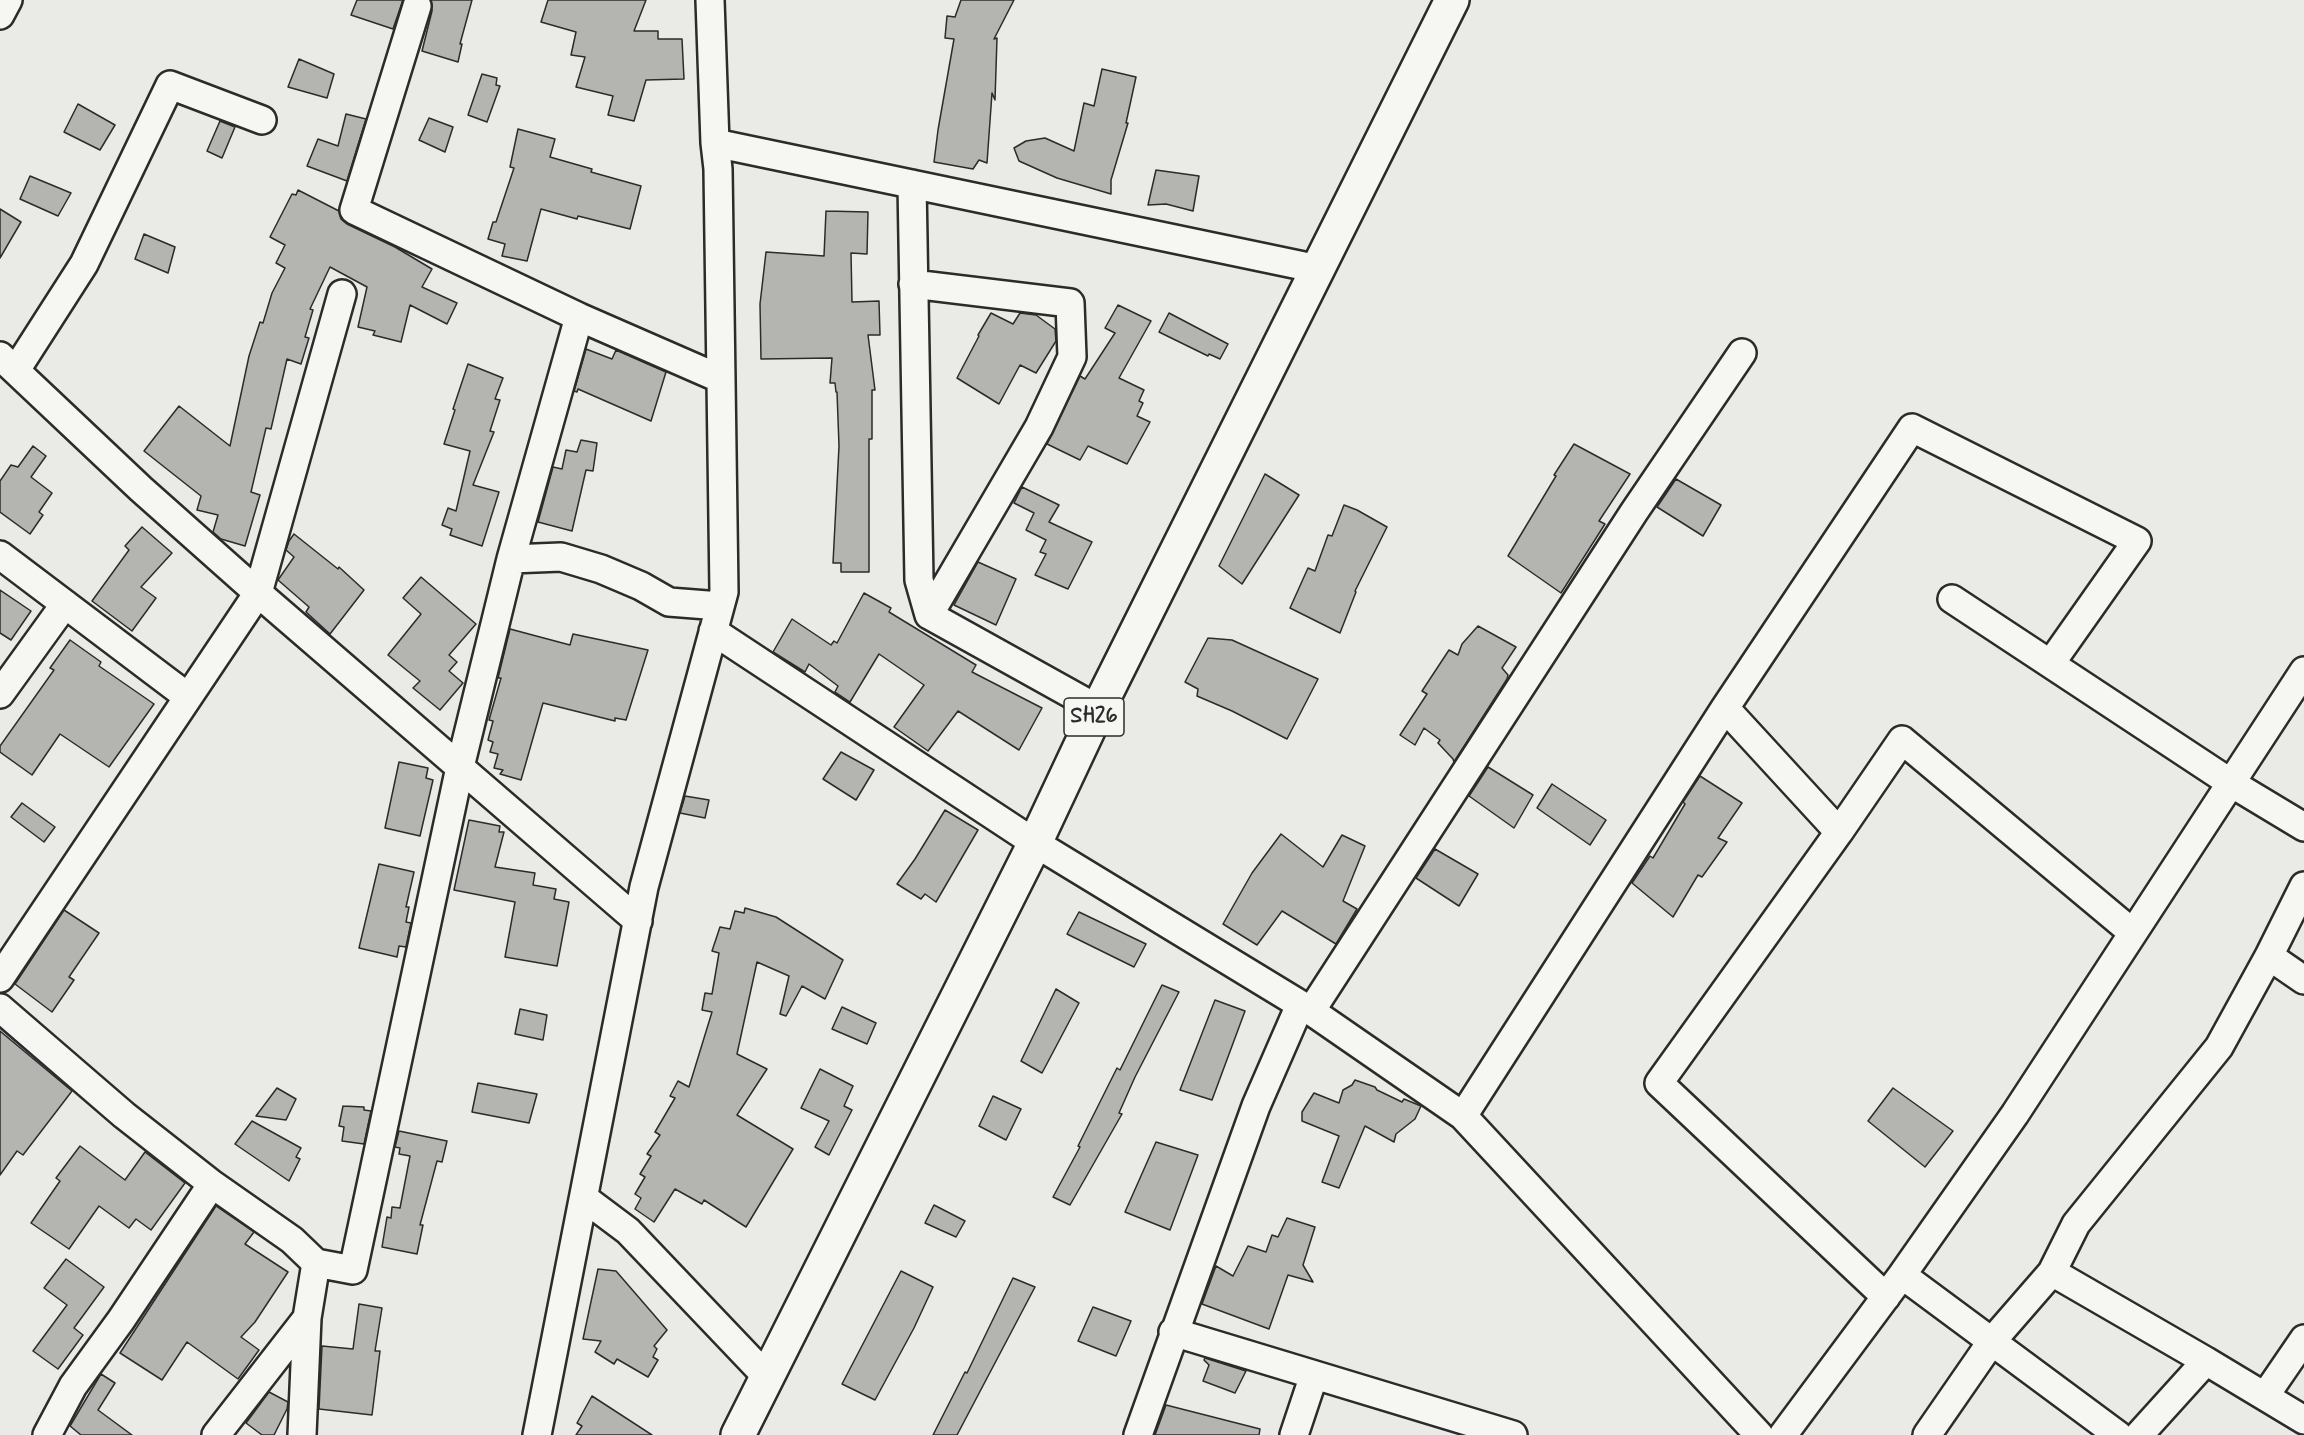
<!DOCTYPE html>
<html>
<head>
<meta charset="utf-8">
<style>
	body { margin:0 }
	canvas { display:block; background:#eaeae6 }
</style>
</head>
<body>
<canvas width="2304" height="1435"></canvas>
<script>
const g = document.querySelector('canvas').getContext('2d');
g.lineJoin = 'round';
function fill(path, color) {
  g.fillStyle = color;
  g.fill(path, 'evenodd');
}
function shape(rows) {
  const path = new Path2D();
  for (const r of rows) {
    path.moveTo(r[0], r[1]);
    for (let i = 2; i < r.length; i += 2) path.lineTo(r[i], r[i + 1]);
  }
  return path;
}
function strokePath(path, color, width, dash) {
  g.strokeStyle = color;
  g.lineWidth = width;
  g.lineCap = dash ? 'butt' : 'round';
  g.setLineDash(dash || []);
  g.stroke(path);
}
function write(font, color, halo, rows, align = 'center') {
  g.font = font + ' Mynerve,sans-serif';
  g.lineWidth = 4.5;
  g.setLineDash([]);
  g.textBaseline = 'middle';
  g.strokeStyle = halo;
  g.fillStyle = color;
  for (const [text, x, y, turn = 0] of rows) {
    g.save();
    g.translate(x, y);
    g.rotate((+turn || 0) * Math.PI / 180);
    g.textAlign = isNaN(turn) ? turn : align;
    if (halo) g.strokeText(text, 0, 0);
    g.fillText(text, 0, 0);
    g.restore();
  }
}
const building = shape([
	[357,0,403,0,393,29,351,15,357,0],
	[431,0,472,0,460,44,462,44,458,62,422,51,432,11,431,0],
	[548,0,646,0,634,31,658,31,658,39,682,39,684,79,646,80,634,121,608,115,613,96,576,87,585,57,571,55,576,32,541,22,548,0],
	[961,0,1014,0,994,39,997,38,995,100,992,93,987,163,979,160,973,169,934,162,938,130,954,39,945,38,947,16,955,17,961,0],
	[299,59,334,74,327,98,288,87,299,59],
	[1102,69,1136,77,1126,123,1128,123,1111,180,1111,194,1057,178,1019,161,1014,148,1026,141,1045,138,1074,151,1084,103,1094,106,1102,69],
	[482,74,497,78,496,85,500,86,487,122,468,115,482,74],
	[78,104,115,125,100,150,64,132,78,104],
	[346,114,366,119,347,181,307,166,318,139,338,146,346,114],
	[429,118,453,127,445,152,419,140,429,118],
	[220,121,235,127,222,158,207,151,220,121],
	[518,129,555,139,550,157,592,169,591,172,641,186,630,229,578,216,577,219,541,209,527,261,502,256,505,244,488,239,493,222,496,222,514,168,510,167,518,129],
	[1156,170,1199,176,1193,211,1166,204,1148,205,1156,170],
	[30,176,71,193,58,216,20,199,30,176],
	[298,190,339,211,341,219,347,224,395,247,432,269,422,287,457,303,447,324,410,305,401,342,373,335,375,331,358,327,367,287,330,267,310,309,313,310,305,337,309,338,301,364,287,359,271,429,266,428,251,492,260,495,245,546,221,539,213,532,218,515,197,510,201,496,144,451,179,406,230,446,249,356,260,322,263,323,272,293,285,268,276,263,285,245,270,237,292,194,296,195,298,190],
	[0,209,21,222,0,258,0,209],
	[826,211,868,212,867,254,851,253,852,302,879,301,880,335,868,335,875,390,872,390,872,439,869,439,869,572,841,572,841,563,833,563,839,446,837,392,836,392,835,383,830,383,832,358,761,359,760,304,766,252,824,256,826,211],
	[144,234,175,247,168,273,135,259,144,234],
	[1118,305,1151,321,1119,378,1144,390,1139,401,1143,403,1137,416,1150,422,1127,464,1088,446,1080,460,1047,444,1080,376,1085,379,1115,333,1105,328,1118,305],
	[991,313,1013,324,1020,313,1036,315,1055,329,1056,341,1036,373,1020,365,999,404,957,378,979,336,978,335,991,313],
	[1169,313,1228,344,1220,359,1209,354,1208,356,1159,332,1169,313],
	[586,349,612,359,616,350,666,372,651,421,578,389,577,392,574,391,586,349],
	[468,364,503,378,495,399,500,400,490,431,494,432,473,485,499,492,482,546,450,535,452,529,442,525,448,508,456,511,470,451,444,444,455,410,453,409,468,364],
	[581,440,597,443,593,471,586,470,572,531,538,522,553,467,562,469,566,450,577,452,581,440],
	[1574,444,1630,474,1599,521,1605,524,1561,593,1508,556,1556,476,1554,475,1574,444],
	[33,446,46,456,31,477,52,493,39,512,43,515,30,534,0,512,0,481,11,465,18,467,33,446],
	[1265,474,1299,495,1242,584,1219,566,1265,474],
	[1676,479,1721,505,1703,536,1657,507,1676,479],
	[1022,487,1059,505,1049,522,1092,542,1068,589,1035,575,1046,554,1040,552,1046,540,1026,530,1034,513,1014,503,1022,487],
	[1344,505,1357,510,1387,527,1355,591,1356,592,1340,633,1290,608,1308,568,1315,571,1328,535,1332,536,1344,505],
	[142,527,172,553,141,587,156,598,132,631,92,601,129,550,125,546,142,527],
	[294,534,338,569,339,567,364,590,330,634,306,612,309,607,278,580,294,557,286,550,289,541,294,534],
	[978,562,1016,579,996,625,954,605,978,562],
	[421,577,476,624,449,655,457,662,449,671,463,683,440,710,413,688,420,681,388,655,421,614,403,598,421,577],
	[0,590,31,611,11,640,0,633,0,590],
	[864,593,891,608,889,612,976,665,972,672,1042,708,1019,750,958,711,928,751,894,727,924,685,879,654,850,702,835,692,838,686,809,664,805,672,773,652,792,619,831,645,834,641,837,643,864,593],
	[1478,626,1516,647,1502,668,1508,675,1507,679,1454,762,1453,759,1438,743,1440,740,1424,728,1415,745,1400,735,1427,694,1422,691,1449,650,1458,655,1462,644,1478,626],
	[510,629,570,645,573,634,648,650,626,720,615,718,615,721,543,703,521,780,500,774,503,770,494,768,498,754,490,752,493,742,488,740,493,721,489,720,501,678,498,678,510,629],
	[1208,638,1232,640,1318,679,1287,739,1232,711,1197,696,1198,689,1185,682,1208,638],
	[70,640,101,662,99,666,154,704,109,767,60,734,32,775,0,752,0,746,54,670,50,668,70,640],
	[841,752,874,770,856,800,823,779,841,752],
	[399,762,428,768,426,778,433,780,420,836,385,828,399,762],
	[1488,767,1533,795,1514,828,1469,796,1488,767],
	[1700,776,1742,803,1718,838,1727,842,1702,877,1698,875,1673,917,1632,883,1650,856,1653,858,1685,804,1683,802,1700,776],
	[1552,784,1606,820,1590,845,1537,808,1552,784],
	[685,796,709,800,705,818,680,813,685,796],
	[22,803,55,827,44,842,11,817,22,803],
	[945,810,978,830,936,902,925,894,921,899,897,884,915,859,945,810],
	[469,820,500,826,499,832,504,832,495,867,535,873,533,885,556,889,554,899,569,902,557,966,505,957,515,902,454,890,469,820],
	[1281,834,1323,867,1342,835,1365,846,1343,901,1357,909,1336,944,1282,911,1257,945,1223,924,1252,873,1281,834],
	[1435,849,1478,874,1459,906,1416,878,1435,849],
	[379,864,414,872,406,907,409,907,406,922,411,923,406,947,399,946,397,957,359,948,379,864],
	[745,908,776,917,843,960,825,999,802,986,786,1016,780,1014,789,976,757,962,737,1054,767,1069,737,1115,793,1149,746,1227,704,1200,702,1204,675,1189,654,1222,635,1209,641,1198,635,1194,645,1177,640,1174,651,1156,647,1154,660,1135,655,1132,675,1098,670,1096,678,1081,689,1087,712,1012,702,1010,705,993,712,994,719,953,712,951,720,927,730,929,735,911,744,913,745,908],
	[64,910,99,933,69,977,74,980,52,1012,15,984,64,910],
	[1079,912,1146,944,1134,967,1067,934,1079,912],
	[1162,985,1179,992,1135,1077,1119,1113,1122,1114,1070,1205,1053,1197,1080,1147,1078,1146,1117,1068,1120,1070,1162,985],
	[1056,989,1079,1003,1042,1073,1021,1061,1056,989],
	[1215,1000,1245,1011,1212,1100,1180,1090,1215,1000],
	[842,1007,876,1023,867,1044,832,1029,842,1007],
	[520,1009,547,1015,543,1040,515,1034,520,1009],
	[0,1031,72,1091,23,1155,17,1151,0,1175,0,1031],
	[820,1069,853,1086,844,1106,852,1110,829,1155,815,1147,829,1121,801,1108,820,1069],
	[1355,1080,1375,1087,1377,1090,1402,1102,1404,1099,1421,1106,1415,1119,1396,1134,1394,1142,1365,1126,1339,1188,1322,1182,1339,1136,1302,1121,1302,1112,1314,1093,1339,1103,1343,1090,1352,1085,1355,1080],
	[478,1083,537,1094,529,1123,472,1112,478,1083],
	[277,1088,296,1099,286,1120,256,1116,277,1088],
	[1893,1088,1953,1131,1925,1167,1868,1121,1893,1088],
	[993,1096,1021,1109,1006,1140,979,1126,993,1096],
	[343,1106,364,1107,364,1110,371,1111,364,1144,342,1141,344,1127,339,1126,343,1106],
	[252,1121,301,1148,296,1157,300,1159,289,1181,235,1144,252,1121],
	[399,1131,447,1141,442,1162,437,1161,420,1225,423,1225,417,1254,382,1247,387,1217,391,1218,392,1207,400,1208,410,1156,399,1154,400,1148,395,1147,399,1131],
	[1156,1142,1198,1155,1170,1230,1125,1212,1156,1142],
	[80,1146,125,1180,145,1152,185,1183,151,1230,136,1219,129,1228,99,1206,69,1249,31,1223,60,1181,56,1178,80,1146],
	[934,1205,965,1221,956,1237,925,1223,934,1205],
	[216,1206,254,1232,245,1244,288,1272,255,1322,241,1337,259,1350,238,1379,187,1342,162,1380,120,1353,216,1206],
	[1287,1218,1315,1227,1303,1265,1313,1282,1288,1275,1269,1329,1202,1304,1216,1266,1233,1276,1248,1246,1266,1252,1272,1235,1278,1237,1287,1218],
	[66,1259,104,1287,74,1328,83,1335,58,1369,33,1351,67,1305,44,1288,66,1259],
	[598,1269,616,1271,667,1330,654,1346,657,1349,653,1357,658,1360,648,1377,617,1359,614,1364,595,1352,601,1341,583,1339,598,1269],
	[901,1271,933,1287,914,1328,875,1400,842,1384,901,1271],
	[1013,1278,1035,1287,957,1435,933,1435,965,1372,967,1373,1013,1278],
	[359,1304,382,1308,375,1351,380,1351,372,1415,319,1409,322,1346,353,1349,359,1304],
	[1093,1307,1131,1321,1116,1356,1078,1341,1093,1307],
	[1205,1358,1246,1371,1235,1393,1203,1381,1209,1365,1204,1360,1205,1358],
	[101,1374,115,1383,98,1410,132,1435,81,1435,70,1426,101,1374],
	[269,1392,288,1402,287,1409,274,1435,262,1435,246,1423,269,1392],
	[592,1396,652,1435,576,1435,582,1426,577,1423,592,1396],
	[1166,1405,1260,1429,1259,1435,1155,1435,1166,1405]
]);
fill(building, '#b4b4b1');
strokePath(building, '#2b2b2b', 1.5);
const minor = shape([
	[417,6,354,210,579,317],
	[0,15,8,0],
	[715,143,1318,269],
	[912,184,919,580,929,615,1098,709],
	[913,284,1070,303,1072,357,1039,427,929,615],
	[0,356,141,489,258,593,638,921],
	[16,370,84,264,170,85,262,120],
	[0,555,188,697],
	[511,559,561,557,601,569,641,586,669,602,720,606],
	[1952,599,2231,783,2304,827],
	[713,631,1035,843,1311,1011,1463,1116,1759,1435],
	[0,694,65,604],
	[1725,708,1839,832,1659,1083,1886,1297],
	[1839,832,1902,740,2133,933],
	[2269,956,2304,980],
	[0,978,258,593,342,294],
	[0,1008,124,1115,212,1184,292,1240,316,1263,307,1318,302,1435],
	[1311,1011,1634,512,1742,353],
	[1463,1116,1725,708,1912,428,2137,541,2051,663],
	[584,1198,628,1231,767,1377],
	[316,1263,353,1270,460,767,511,559,579,317,721,379],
	[2052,1272,2076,1224,2219,1047,2269,956,2304,886],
	[1902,1275,2118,1435],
	[1173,1332,1513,1435],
	[2265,1396,2304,1339],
	[47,1435,73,1386,121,1320,212,1184],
	[216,1435,307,1318],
	[537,1435,644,887,724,592,718,169,715,143,710,0],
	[1138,1435,1256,1106,1300,1005],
	[1294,1435,1314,1375],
	[1783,1435,1902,1275,2015,1114,2304,671],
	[1927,1435,1992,1341,2052,1272,2206,1361],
	[2139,1435,2206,1361,2304,1420]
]);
const major = shape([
	[738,1435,1035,843,1098,709,1452,0]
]);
strokePath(minor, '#2b2b2b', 32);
strokePath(major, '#2b2b2b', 38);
strokePath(minor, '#f6f6f2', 27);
strokePath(major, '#f6f6f2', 33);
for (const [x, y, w] of [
	[1094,717,60]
]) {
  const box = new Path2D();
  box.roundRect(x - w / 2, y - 19, w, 38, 4.5);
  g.fillStyle = '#f6f6f2';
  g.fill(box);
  strokePath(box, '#2b2b2b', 1.5);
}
write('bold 22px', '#2b2b2b', null, [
	["SH26",1094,717]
]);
</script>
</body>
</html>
